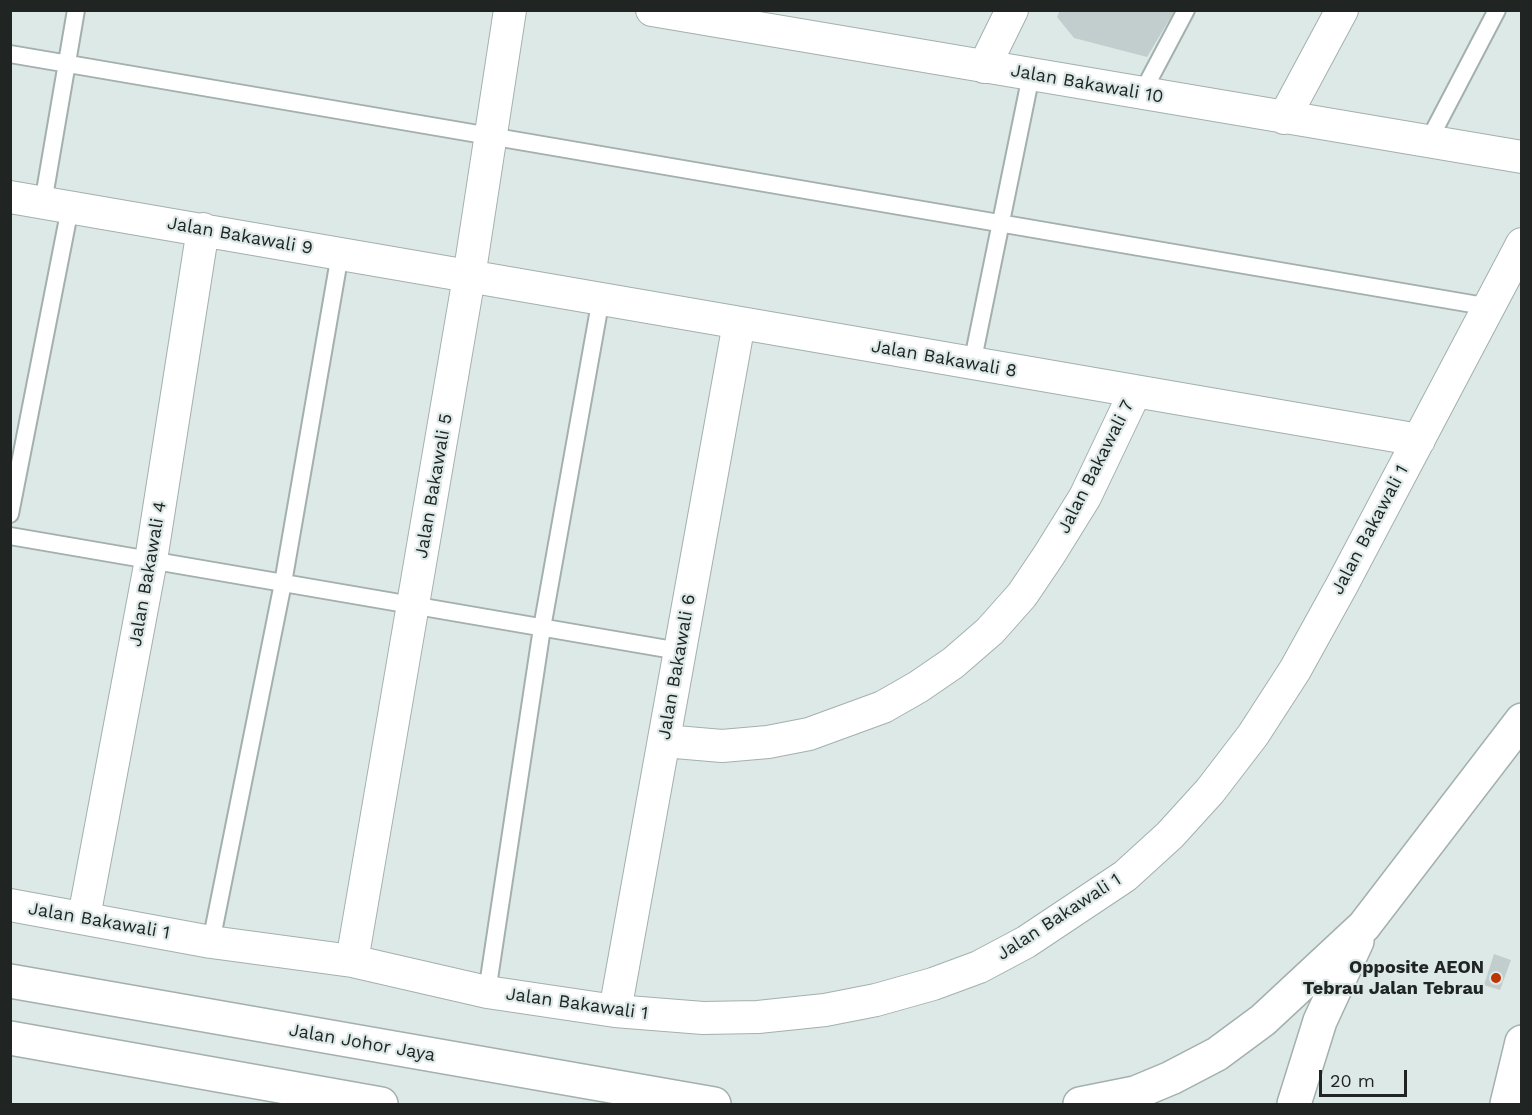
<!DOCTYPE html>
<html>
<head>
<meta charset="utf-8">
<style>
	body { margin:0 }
	#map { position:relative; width:1532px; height:1115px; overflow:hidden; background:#dce9e7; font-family:"Work Sans",sans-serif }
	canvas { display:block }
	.frame { position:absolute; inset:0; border:12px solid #202524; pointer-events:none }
	.scale { position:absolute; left:1319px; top:1070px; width:88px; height:27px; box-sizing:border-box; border:3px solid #202524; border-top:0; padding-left:8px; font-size:18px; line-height:21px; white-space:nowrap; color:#202524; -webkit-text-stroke:4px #dce9e7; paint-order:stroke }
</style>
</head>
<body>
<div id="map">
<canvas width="1532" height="1115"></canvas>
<div class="frame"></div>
<div class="scale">20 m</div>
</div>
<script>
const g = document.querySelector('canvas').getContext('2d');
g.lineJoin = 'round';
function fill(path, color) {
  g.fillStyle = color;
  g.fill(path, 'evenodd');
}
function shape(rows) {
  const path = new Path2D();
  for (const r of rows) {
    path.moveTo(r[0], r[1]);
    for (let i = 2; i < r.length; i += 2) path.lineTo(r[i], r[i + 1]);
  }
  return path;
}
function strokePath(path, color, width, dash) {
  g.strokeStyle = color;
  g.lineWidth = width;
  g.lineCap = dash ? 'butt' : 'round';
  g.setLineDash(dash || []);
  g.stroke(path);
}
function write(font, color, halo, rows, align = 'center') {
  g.font = font + ' "Work Sans",sans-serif';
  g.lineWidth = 4.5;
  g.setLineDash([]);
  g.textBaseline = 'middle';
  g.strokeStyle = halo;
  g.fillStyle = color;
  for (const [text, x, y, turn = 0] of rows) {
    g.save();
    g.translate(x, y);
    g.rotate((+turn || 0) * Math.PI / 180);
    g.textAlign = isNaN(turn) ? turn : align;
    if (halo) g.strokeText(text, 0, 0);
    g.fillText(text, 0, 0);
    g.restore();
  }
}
fill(shape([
	[1060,10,1175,10,1147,57,1074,38,1057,17],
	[1494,954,1511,960,1500,990,1484,985]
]), '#c1cecd');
const lane = shape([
	[10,54,1490,307],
	[1142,93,1186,10],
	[1428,142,1497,10],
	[43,203,76,10],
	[972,364,1031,75],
	[10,514,70,208],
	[10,536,679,651],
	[211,942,283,583,340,254],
	[487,992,542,628,601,298]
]);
const street = shape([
	[652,10,1522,157],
	[984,67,1012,10],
	[1284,118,1342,10],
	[10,197,1419,440],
	[664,741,722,746,768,742,809,734,883,707,918,687,953,663,990,631,1022,595,1049,555,1085,497,1135,392],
	[10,905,211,942,352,961,487,992,615,1011,703,1018,758,1017,825,1010,876,1000,933,984,979,967,1026,942,1125,876,1170,835,1210,791,1253,735,1295,670,1342,585,1522,244],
	[84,917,151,560,203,229],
	[352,961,469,277,510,10],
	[615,1011,739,323]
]);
const secondary = shape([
	[10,981,714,1104],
	[10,1038,381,1104]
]);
const highway = shape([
	[1080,1104,1135,1093,1171,1078,1217,1054,1263,1020,1364,926,1522,720],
	[1294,1104,1320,1021,1357,941],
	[1507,1104,1522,1042]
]);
strokePath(lane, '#a3b0ae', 20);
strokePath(street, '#a3b0ae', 34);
strokePath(secondary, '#a3b0ae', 36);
strokePath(highway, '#a3b0ae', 36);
strokePath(lane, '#fff', 16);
strokePath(street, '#fff', 32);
strokePath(secondary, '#fff', 33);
strokePath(highway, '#fff', 33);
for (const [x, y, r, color] of [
	[1496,978,6,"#bd3501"]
]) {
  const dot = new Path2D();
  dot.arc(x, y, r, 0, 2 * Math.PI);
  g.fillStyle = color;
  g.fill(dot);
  strokePath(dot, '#dce9e7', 2);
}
write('18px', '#202524', '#dce9e7', [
	["Jalan Bakawali 10",1087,84,10],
	["Jalan Bakawali 9",240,236,10],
	["Jalan Bakawali 8",944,359,10],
	["Jalan Bakawali 7",1096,467,-63],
	["Jalan Bakawali 5",434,486,-80],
	["Jalan Bakawali 1",1370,530,-62],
	["Jalan Bakawali 4",148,574,-80],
	["Jalan Bakawali 6",677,667,-80],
	["Jalan Bakawali 1",1059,917,-33],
	["Jalan Bakawali 1",99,921,10],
	["Jalan Bakawali 1",577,1004,8],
	["Jalan Johor Jaya",362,1043,10]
]);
write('bold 18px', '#202524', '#dce9e7', [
	["Opposite AEON",1484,968],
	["Tebrau Jalan Tebrau",1484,989]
], 'right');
</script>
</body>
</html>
